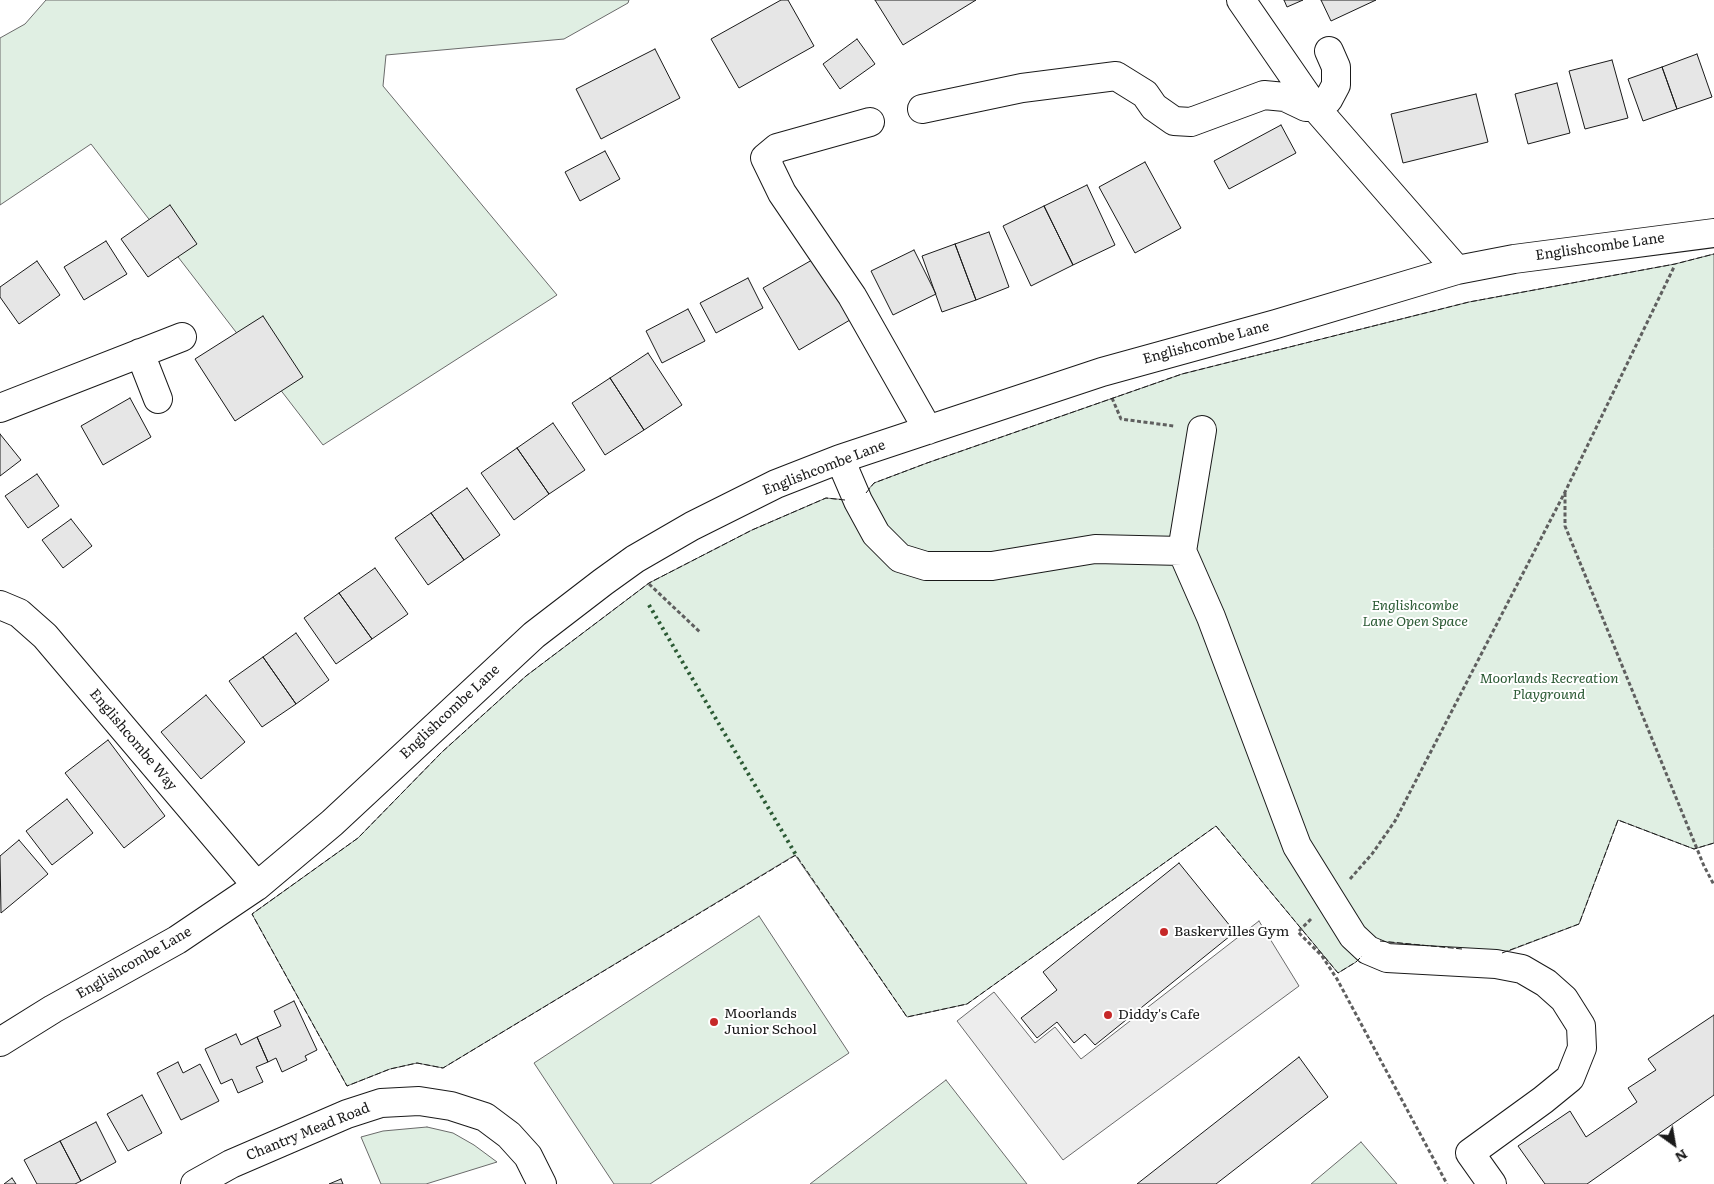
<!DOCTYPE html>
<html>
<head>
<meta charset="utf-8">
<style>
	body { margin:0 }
	#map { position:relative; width:1714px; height:1184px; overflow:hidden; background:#fff; font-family:Literata,serif }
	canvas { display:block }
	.north { position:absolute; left:1649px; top:1119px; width:50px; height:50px; -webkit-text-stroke:4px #fff; paint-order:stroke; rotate:148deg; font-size:14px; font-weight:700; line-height:20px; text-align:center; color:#1a1a1a }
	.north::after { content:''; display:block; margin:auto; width:18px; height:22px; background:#1a1a1a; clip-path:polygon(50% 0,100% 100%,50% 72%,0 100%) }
</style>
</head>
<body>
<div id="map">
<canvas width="1714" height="1184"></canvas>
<div class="north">N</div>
</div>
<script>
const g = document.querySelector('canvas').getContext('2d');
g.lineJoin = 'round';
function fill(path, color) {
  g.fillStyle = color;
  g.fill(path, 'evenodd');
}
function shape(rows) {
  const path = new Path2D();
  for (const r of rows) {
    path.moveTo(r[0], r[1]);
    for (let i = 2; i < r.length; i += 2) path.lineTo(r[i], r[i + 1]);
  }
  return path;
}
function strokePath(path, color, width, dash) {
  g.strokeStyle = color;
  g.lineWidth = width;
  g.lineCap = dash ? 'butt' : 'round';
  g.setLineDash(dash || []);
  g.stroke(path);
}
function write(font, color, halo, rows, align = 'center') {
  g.font = font + ' Literata,serif';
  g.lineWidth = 4;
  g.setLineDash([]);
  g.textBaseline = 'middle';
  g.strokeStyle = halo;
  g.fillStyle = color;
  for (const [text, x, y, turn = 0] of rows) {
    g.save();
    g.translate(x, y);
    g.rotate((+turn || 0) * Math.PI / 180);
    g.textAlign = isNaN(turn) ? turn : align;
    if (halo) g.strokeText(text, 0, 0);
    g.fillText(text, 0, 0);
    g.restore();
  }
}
const green = shape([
	[46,0,629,0,628,3,564,39,386,55,383,86,557,295,323,445,91,144,0,205,0,38,25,24,46,0],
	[1714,254,1714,843,1694,849,1618,820,1579,924,1503,953,1376,941,1356,962,1338,973,1216,826,967,1004,907,1017,795,855,443,1068,417,1063,390,1069,347,1086,252,914,358,838,442,752,526,676,649,583,752,530,826,498,858,501,874,483,927,463,1182,374,1469,302,1675,264,1714,254],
	[759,916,849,1053,650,1184,614,1184,534,1063,759,916],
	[946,1080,1027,1184,810,1184,946,1080],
	[427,1127,453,1133,474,1145,497,1162,426,1184,381,1184,361,1137,383,1131,427,1127],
	[1361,1142,1397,1184,1311,1184,1361,1142]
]);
fill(green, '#e0efe3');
strokePath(green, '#6a6a6a', 1);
const parking = shape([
	[1259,921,1299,986,1063,1160,957,1021,994,992,1035,1043,1055,1027,1081,1059,1259,921]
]);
fill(parking, '#ededed');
strokePath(parking, '#6a6a6a', 1);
const building = shape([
	[781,0,788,0,814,46,739,88,711,39,781,0],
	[875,0,976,0,903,45,875,0],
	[1284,0,1303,0,1287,7,1284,0],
	[1321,0,1376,0,1331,21,1321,0],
	[857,39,875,64,840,89,823,64,857,39],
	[655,49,680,98,601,139,576,89,655,49],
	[1697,54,1712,97,1677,109,1662,67,1697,54],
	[1612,60,1628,118,1585,129,1569,71,1612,60],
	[1662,67,1677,109,1643,121,1628,79,1662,67],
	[1557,83,1570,133,1528,144,1515,94,1557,83],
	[1476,94,1488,142,1403,163,1391,114,1476,94],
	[1281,125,1296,153,1229,189,1214,161,1281,125],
	[605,151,620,179,580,201,565,172,605,151],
	[1145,162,1181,228,1135,253,1099,187,1145,162],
	[1087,185,1115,245,1073,265,1044,206,1087,185],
	[170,205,197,244,148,277,121,239,170,205],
	[1044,206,1073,265,1031,286,1003,226,1044,206],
	[989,232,1009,287,976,300,955,244,989,232],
	[106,241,127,274,84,300,64,267,106,241],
	[955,244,976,300,942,312,922,256,955,244],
	[914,250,936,294,893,315,871,271,914,250],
	[819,256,855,317,799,350,763,288,819,256],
	[37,261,60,295,19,324,0,297,0,287,37,261],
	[748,278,763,308,716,333,700,303,748,278],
	[688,309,705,341,662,363,646,331,688,309],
	[263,316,303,377,235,421,195,359,263,316],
	[648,353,682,405,644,430,610,378,648,353],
	[610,378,644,430,605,455,572,403,610,378],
	[130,398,151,437,103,465,81,426,130,398],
	[553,423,585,470,549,494,517,448,553,423],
	[0,434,21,460,0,476,0,434],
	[517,448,549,494,514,520,481,473,517,448],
	[37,474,59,506,28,528,5,496,37,474],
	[467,488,500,535,464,560,431,513,467,488],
	[431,513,464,560,428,585,395,538,431,513],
	[71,519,92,546,63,568,42,540,71,519],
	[375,568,408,614,372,639,339,593,375,568],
	[339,593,372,639,336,664,304,618,339,593],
	[296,633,329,680,296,704,263,657,296,633],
	[263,657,296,704,262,727,229,681,263,657],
	[206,695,245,742,201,779,161,732,206,695],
	[108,740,165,816,124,848,65,773,108,740],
	[67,799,93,833,52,865,26,831,67,799],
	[19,840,48,874,1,913,0,856,19,840],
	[1179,863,1235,932,1095,1045,1085,1034,1074,1043,1057,1022,1037,1038,1021,1018,1057,990,1043,972,1179,863],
	[294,1001,317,1050,305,1056,307,1060,282,1072,276,1058,268,1062,257,1037,281,1026,274,1011,294,1001],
	[1714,1015,1714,1095,1587,1184,1545,1184,1518,1146,1570,1111,1586,1137,1637,1102,1628,1088,1656,1070,1648,1059,1714,1015],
	[236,1034,241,1045,257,1037,268,1062,256,1067,263,1082,238,1093,232,1079,221,1084,205,1049,236,1034],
	[1299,1057,1328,1097,1216,1184,1137,1184,1299,1057],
	[178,1062,183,1073,200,1064,219,1101,181,1120,157,1073,178,1062],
	[142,1095,162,1133,128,1151,107,1114,142,1095],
	[96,1122,116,1162,81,1181,60,1141,96,1122],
	[60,1141,81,1181,75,1184,37,1184,24,1160,60,1141],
	[12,1178,16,1184,4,1184,12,1178],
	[341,1179,343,1184,329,1184,341,1179]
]);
fill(building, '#e6e6e6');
strokePath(building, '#1a1a1a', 1);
const minor = shape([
	[1241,0,1314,106,1457,270],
	[922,109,1022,88,1116,76,1145,94,1154,107,1174,121,1191,122,1264,95,1285,97,1306,107,1314,106,1328,100,1336,85,1336,67,1329,51],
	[870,122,777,148,765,158,782,193,852,296,928,430],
	[140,353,158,399],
	[0,408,182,337],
	[840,459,858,501,876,534,900,558,926,566,992,566,1095,549,1182,551,1211,617,1297,846,1353,936,1368,950,1387,958,1496,964,1522,969,1546,983,1564,999,1581,1026,1582,1048,1570,1078,1543,1100,1470,1153,1492,1184],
	[1182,551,1202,430],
	[0,605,19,613,45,636,257,886],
	[0,1042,53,1009,177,940,257,886,332,823,534,635,603,582,635,559,692,526,776,484,840,459,1102,372,1276,324,1457,270,1514,259,1714,233],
	[195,1184,231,1164,347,1114,381,1103,419,1101,451,1106,485,1117,509,1135,528,1156,542,1184]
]);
strokePath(minor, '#1a1a1a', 30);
strokePath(shape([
	[1112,398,1121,419,1174,426],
	[1565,493,1565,526,1704,866,1714,885],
	[649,584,701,633],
	[1350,879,1372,854,1395,821,1565,492,1674,267],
	[1311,919,1298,932,1322,956,1337,979,1447,1184]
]), '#5f5f5f', 3, [4, 2.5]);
strokePath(minor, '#fff', 28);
strokePath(shape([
	[649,605,796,855]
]), '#2b5a34', 4, [2.5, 4]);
strokePath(shape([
	[866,493,874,483,927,463,1182,374,1469,302,1675,264,1714,254],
	[845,500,826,498,752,530,649,583,526,676,442,752,358,838,252,914,347,1086,390,1069,417,1063,443,1068,796,855,907,1017,967,1004,1216,826,1338,973,1356,962,1362,956],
	[1380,941,1462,949],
	[1502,953,1579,924,1618,820,1694,849,1714,843]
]), '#1a1a1a', 1, [6, 2.5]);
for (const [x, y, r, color] of [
	[1164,932,5,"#c62828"],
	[1108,1015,5,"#c62828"],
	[714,1022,5,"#c62828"]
]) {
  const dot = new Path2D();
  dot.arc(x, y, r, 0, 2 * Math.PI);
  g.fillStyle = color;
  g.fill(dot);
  strokePath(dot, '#fff', 2);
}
write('14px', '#1a1a1a', '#fff', [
	["Englishcombe Lane",1600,247,-8],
	["Englishcombe Lane",1206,343,-15],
	["Englishcombe Lane",824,468,-21],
	["Englishcombe Lane",450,712,-43],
	["Englishcombe Way",133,740,50],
	["Englishcombe Lane",134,963,-30],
	["Chantry Mead Road",308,1132,-22]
]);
write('italic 14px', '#2b5a34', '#fff', [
	["Englishcombe",1415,606],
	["Lane Open Space",1415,622],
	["Moorlands Recreation",1549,679],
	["Playground",1549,695]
]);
write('14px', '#1a1a1a', '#fff', [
	["Baskervilles Gym",1174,932],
	["Moorlands",724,1014],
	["Junior School",724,1030],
	["Diddy's Cafe",1118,1015]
], 'left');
</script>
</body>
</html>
